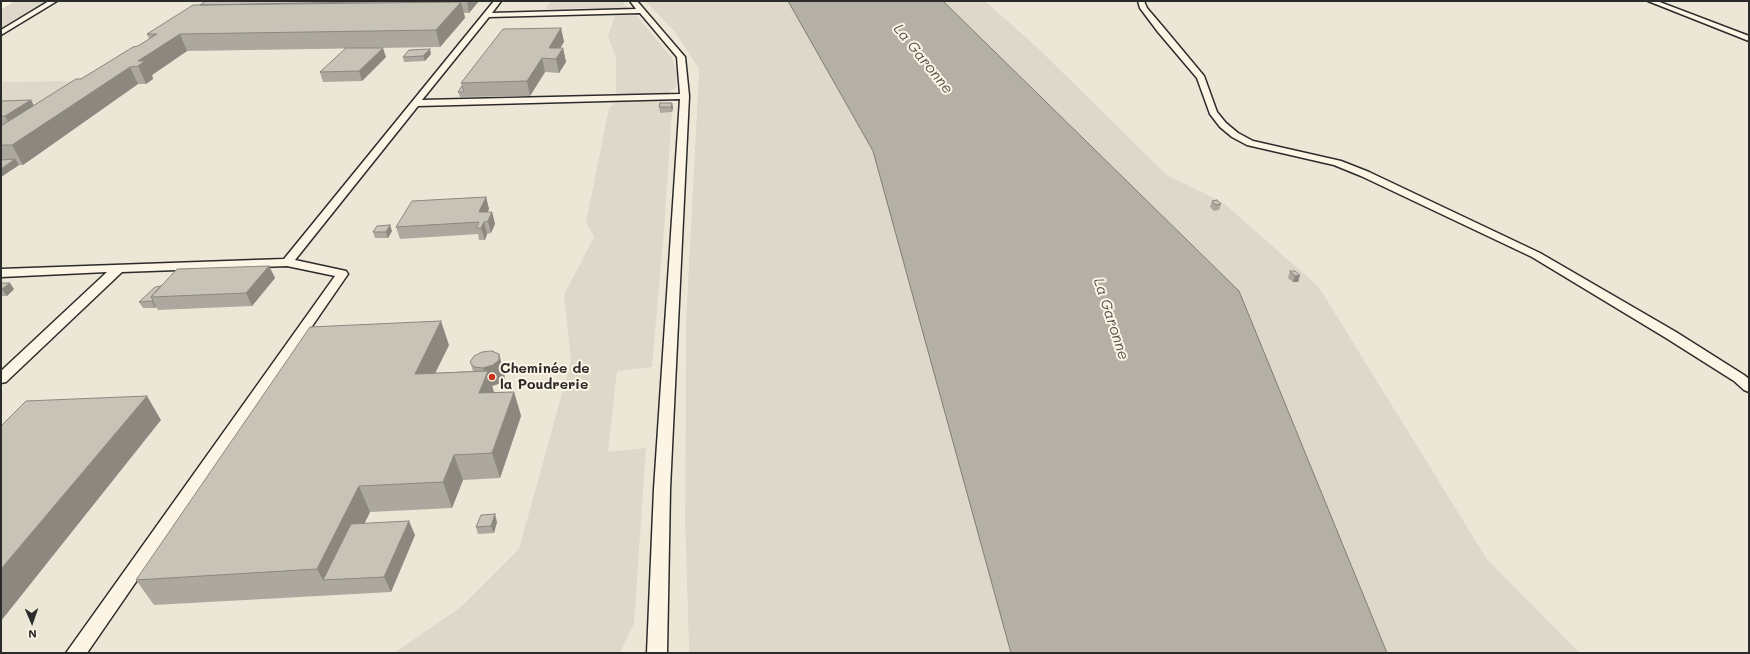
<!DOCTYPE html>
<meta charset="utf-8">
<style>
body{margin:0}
#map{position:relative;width:1750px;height:654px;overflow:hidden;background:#fcf5e5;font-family:Mali,sans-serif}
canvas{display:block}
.frame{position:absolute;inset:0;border:2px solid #2b2b2b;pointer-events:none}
.north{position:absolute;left:12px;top:602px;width:40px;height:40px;-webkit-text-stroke:3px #fcf5e5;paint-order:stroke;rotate:178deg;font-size:11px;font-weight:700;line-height:16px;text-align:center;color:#2b2b2b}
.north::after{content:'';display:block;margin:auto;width:14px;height:18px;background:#2b2b2b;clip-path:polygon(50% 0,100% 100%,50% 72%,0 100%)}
</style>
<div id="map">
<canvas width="1750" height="654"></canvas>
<div class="frame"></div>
<div class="north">N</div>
</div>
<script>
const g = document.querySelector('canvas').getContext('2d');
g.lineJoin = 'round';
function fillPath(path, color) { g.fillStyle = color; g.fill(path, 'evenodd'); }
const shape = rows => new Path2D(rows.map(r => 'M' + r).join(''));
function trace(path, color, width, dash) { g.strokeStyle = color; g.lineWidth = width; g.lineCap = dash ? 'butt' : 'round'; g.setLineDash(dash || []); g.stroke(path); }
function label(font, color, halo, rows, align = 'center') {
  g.font = font + ' Mali,sans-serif'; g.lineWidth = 4; g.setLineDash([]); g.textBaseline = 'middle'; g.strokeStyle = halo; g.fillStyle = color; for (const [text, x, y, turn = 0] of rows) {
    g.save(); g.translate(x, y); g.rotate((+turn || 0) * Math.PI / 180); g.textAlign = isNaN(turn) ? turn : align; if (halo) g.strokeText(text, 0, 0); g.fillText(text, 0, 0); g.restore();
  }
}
const built = shape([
 [46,1,645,1,675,32,699,69,686,319,685,522,689,653,1,653,1,28],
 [985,1,1749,1,1749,653,1580,653,1487,559,1319,287,1224,203,1167,175,1036,46]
]);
const green = shape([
 [15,1,46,1,1,28,1,9],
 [551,1,622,1,628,8,622,10,611,11,603,8,545,9],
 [645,1,788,1,873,151,1011,653,689,653,685,522,686,319,699,69,675,32],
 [943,1,985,1,1036,46,1167,175,1224,203,1319,287,1487,559,1580,653,1387,653,1239,291],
 [623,14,637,16,672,58,677,74,676,87,667,93,656,96,616,96,616,57,608,37,615,16],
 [84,81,51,103,1,104,1,82],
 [661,101,672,102,673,108,661,109,661,113,672,112,664,229,652,367,617,371,608,452,646,448,634,623,620,653,394,653,461,607,519,549,571,361,564,295,594,237,586,222,609,108,616,102]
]);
const water = shape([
 [788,1,943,1,1239,291,1387,653,1011,653,873,151,788,1]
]);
const lane = shape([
 [49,1,57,1,1,35,1,30,49,1],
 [494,1,501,1,492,13,636,9,630,1,637,1,685,57,689,96,670,489,667,653,647,653,654,489,680,99,418,106,295,260,346,271,348,274,87,653,66,653,335,276,287,266,122,272,6,382,1,383,1,371,107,272,1,277,1,269,284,259,494,1],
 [640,13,677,57,680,94,422,100,489,17,640,13],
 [1138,1,1144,1,1147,8,1164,28,1204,76,1217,112,1226,123,1238,133,1253,141,1341,161,1369,172,1540,253,1676,332,1744,375,1749,379,1749,392,1744,390,1734,381,1666,338,1532,257,1361,176,1334,165,1247,145,1232,137,1220,127,1210,114,1197,78,1158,32,1140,8,1138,1],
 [1648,1,1657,1,1749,36,1749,41,1648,1]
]);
const wall = shape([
 [206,1,479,1,469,13,464,13,465,18,440,47,187,51,152,75,153,79,146,84,138,84,23,165,19,165,1,177,1,101,34,105,138,46,149,39,147,34,200,5],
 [561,28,564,42,560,48,563,48,566,62,559,73,545,72,530,96,460,97,458,92,462,86,461,83],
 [431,54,425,61,404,62,403,57],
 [386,57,362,81,323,82,320,72],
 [672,103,673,108,672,112,660,113,659,107],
 [486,197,489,209,487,212,492,212,495,224,491,233,487,234,485,240,479,240,478,234,400,239,396,227],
 [1212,201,1221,204,1219,210,1214,211,1210,207],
 [392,231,388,238,375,238,373,232],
 [269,266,275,278,252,306,158,310,156,307,155,308,143,308,139,302,161,286],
 [1290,271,1300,275,1298,282,1293,282,1288,278],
 [1,283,14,289,7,296,1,296],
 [449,345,435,373,473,371,470,362,499,354,504,373,505,379,498,384,492,386,494,392,514,392,521,416,500,478,463,480,452,508,370,512,364,523,415,535,391,592,154,605,136,580],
 [497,522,494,533,478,534,476,527]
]);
const shadedWall = shape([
 [467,1,479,1,469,13],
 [461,2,465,18,440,47,436,30],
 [561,28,564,42,553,59,549,48],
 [180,34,187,51,152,75,153,79,146,84,138,66,138,61],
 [383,48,386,57,362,81,359,71],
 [563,48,566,62,559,73,556,59],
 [430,49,431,54,425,61,423,56],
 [542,58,545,72,530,96,527,81],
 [130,67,138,84,23,165,12,145],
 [31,100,37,111,11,127,5,116],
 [672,103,673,108,672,112,671,107],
 [15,159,19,165,1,177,1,169],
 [486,197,489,209,482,224,479,212],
 [492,212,495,224,491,233,488,221],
 [484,222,487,234,485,240,481,228],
 [390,225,392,231,388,238,386,232],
 [269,266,275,278,252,306,246,293],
 [1300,275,1298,282,1293,282,1295,276],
 [10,283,14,289,7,296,2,289],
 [153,300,156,307,155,308,152,301],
 [441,321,449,345,423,398,415,374],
 [499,354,504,373,505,379,498,384,492,386,495,395,479,393,485,377,483,368],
 [514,392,521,416,500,478,492,453],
 [147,396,161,420,1,621,1,569],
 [454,455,463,480,452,508,443,482],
 [359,486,370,512,338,579,323,580,317,569],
 [495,514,497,522,494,533,491,526],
 [409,521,415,535,391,592,384,577]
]);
const building = shape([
 [206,1,413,1,200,5,206,1],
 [461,2,436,30,180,34,138,61,145,61,138,66,130,67,12,145,1,145,1,126,76,79,81,79,133,47,138,46,157,34,147,34,193,5,461,2],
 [561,28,549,48,563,48,556,59,542,58,527,81,461,83,503,29,561,28],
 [346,48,383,48,359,71,320,72,346,48],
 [430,49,423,56,403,57,409,50,430,49],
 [462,86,464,92,458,92,462,86],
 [31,100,5,116,1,116,1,101,31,100],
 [660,103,672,103,671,107,659,107,660,103],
 [15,159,1,169,1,160,15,159],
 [486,197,479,212,492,212,488,221,484,222,481,228,476,228,479,222,396,227,412,201,486,197],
 [1217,200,1221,204,1216,205,1212,201,1217,200],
 [390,225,386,232,373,232,377,226,390,225],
 [269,266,246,293,151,297,177,269,269,266],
 [1290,271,1295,271,1300,275,1295,276,1290,271],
 [1,283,10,283,2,289,1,289,1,283],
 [161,286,151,297,153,300,152,301,139,302,155,287,161,286],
 [441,321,415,374,488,371,479,393,514,392,492,453,454,455,443,482,359,486,317,569,136,580,310,327,441,321],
 [492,351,499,354,499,360,493,365,483,368,474,367,470,362,474,356,482,352,492,351],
 [147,396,1,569,1,426,26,401,147,396],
 [495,514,491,526,476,527,481,515,495,514],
 [409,521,384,577,323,580,351,524,409,521]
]);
const markers = [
 [492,377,4,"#c8321e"]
];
const poiNames = [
 ["Cheminée de",500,369],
 ["la Poudrerie",500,385]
];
const waterNames = [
 ["La Garonne",923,59,51],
 ["La Garonne",1111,319,72]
];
fillPath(built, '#ece6d7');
fillPath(green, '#ded8ca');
fillPath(water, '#b4b0a5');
trace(water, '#7d7b74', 1);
trace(lane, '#2b2b2b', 3);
fillPath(lane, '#fcf5e5');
fillPath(wall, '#aca89d');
fillPath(shadedWall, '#8c8880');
fillPath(building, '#c8c3b7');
trace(building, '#8c8880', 1);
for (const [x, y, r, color] of markers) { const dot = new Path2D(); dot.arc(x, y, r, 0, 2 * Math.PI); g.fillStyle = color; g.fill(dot); trace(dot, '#fcf5e5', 1.5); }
label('bold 14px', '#2b2b2b', '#fcf5e5', poiNames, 'left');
label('italic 15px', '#545350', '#fcf5e5', waterNames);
</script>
